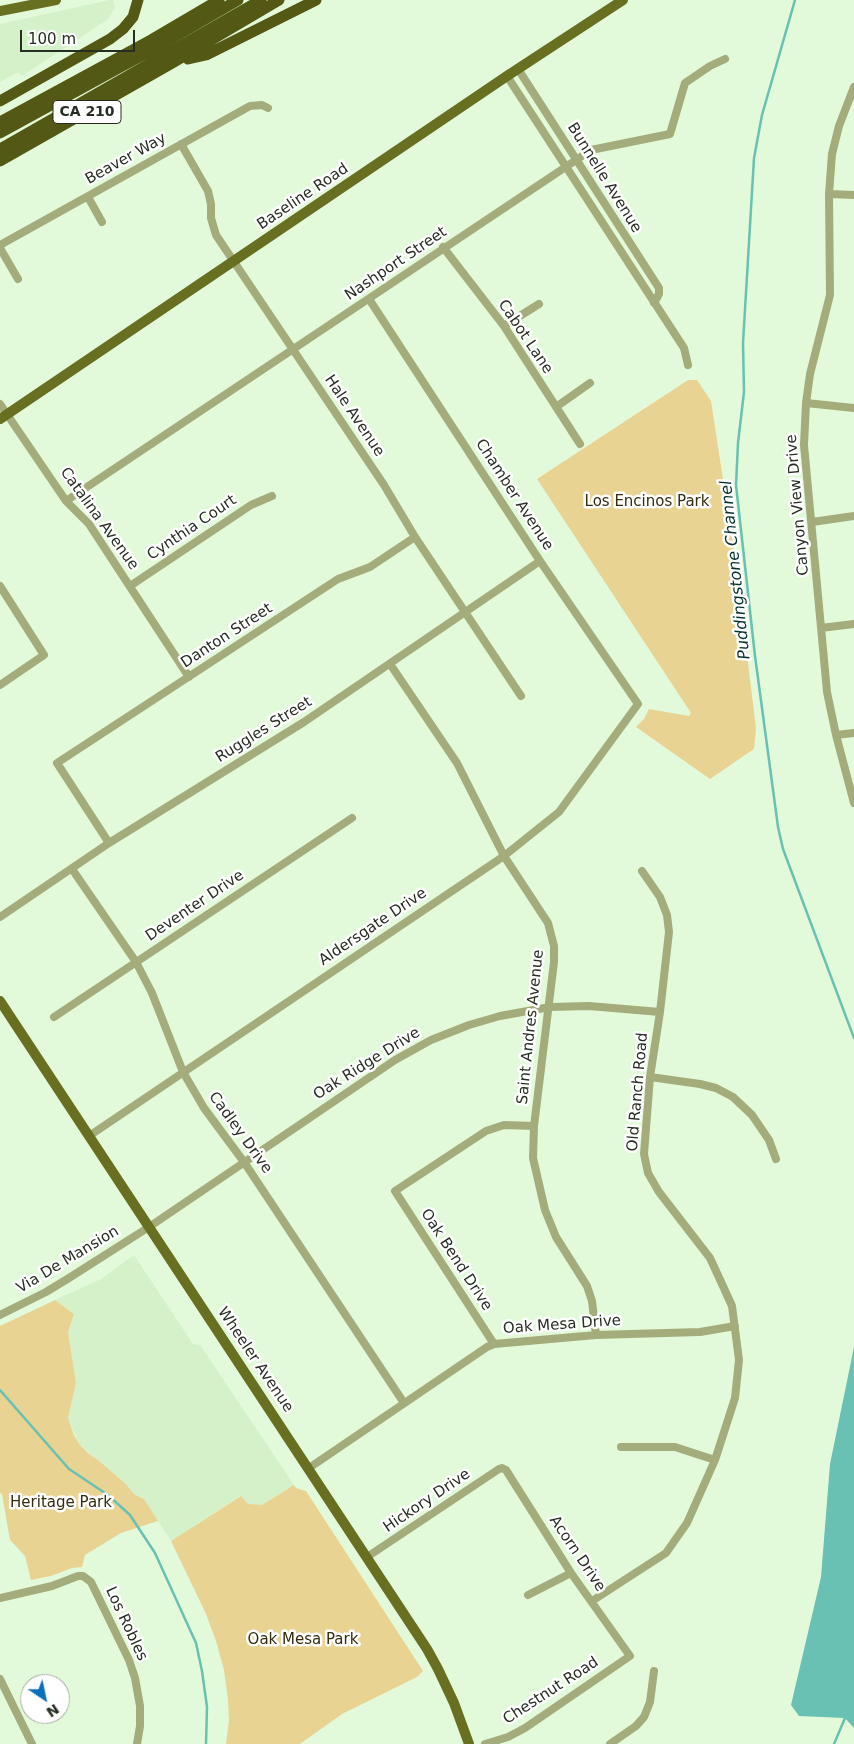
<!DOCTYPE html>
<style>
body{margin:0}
#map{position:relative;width:854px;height:1744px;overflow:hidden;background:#e3fada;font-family:"DejaVu Sans",sans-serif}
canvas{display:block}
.north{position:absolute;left:20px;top:1674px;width:50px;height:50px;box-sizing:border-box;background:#fff;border:1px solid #a8aba7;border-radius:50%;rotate:146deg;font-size:14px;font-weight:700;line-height:20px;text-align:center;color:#262e22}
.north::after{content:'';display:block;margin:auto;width:18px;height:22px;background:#0c6fbb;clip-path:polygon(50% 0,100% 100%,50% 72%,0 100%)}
.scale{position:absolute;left:20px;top:30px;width:115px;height:22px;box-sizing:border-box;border:2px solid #262e22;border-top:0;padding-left:6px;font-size:15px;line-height:18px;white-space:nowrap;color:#262e22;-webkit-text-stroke:4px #fff;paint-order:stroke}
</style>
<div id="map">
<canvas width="854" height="1744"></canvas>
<div class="north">N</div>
<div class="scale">100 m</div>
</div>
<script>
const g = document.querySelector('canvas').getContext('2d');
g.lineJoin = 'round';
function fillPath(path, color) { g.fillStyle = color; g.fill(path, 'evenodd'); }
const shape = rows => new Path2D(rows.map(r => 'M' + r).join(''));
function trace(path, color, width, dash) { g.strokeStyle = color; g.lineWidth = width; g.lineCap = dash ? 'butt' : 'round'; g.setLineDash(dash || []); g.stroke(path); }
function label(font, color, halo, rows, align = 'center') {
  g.font = font + ' "DejaVu Sans",sans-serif'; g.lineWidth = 5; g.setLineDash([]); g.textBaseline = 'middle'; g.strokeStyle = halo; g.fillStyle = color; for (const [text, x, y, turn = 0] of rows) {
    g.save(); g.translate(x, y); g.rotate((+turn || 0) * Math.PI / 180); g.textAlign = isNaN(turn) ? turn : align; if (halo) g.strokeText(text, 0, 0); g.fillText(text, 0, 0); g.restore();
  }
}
const built = shape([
 [109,0,113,0,115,8,107,20,22,76,18,72,0,82,0,24],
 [134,1255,193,1344,200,1345,294,1485,262,1505,255,1506,248,1504,240,1496,171,1541,144,1499,134,1494,126,1484,80,1445,68,1418,76,1383,68,1332,74,1314,55,1300,101,1279]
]);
const green = shape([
 [688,380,697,380,711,401,735,557,756,728,754,749,710,779,636,727,644,719,649,709,689,716,691,713,537,479],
 [55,1300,74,1314,68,1332,76,1383,68,1418,74,1435,80,1445,88,1453,98,1460,126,1484,134,1494,144,1499,158,1521,121,1533,85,1555,82,1567,72,1568,51,1576,31,1580,25,1556,10,1540,2,1494,0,1493,0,1326],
 [294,1485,296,1488,306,1491,423,1671,417,1677,342,1714,300,1744,226,1744,229,1720,228,1700,224,1670,216,1641,206,1614,171,1541,241,1496,248,1504,262,1505]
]);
const water = shape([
 [854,1347,854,1728,845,1718,799,1716,791,1705,821,1577,830,1464]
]);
const stream = shape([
 [795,0,762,115,754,158,743,343,744,392,738,443,736,485,755,656,778,827,783,849,854,1038],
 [0,1390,69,1469,108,1495,130,1515,155,1553,196,1643,202,1671,207,1707,206,1744],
 [834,1744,845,1718]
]);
const minor = shape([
 [518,69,659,288,659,294,654,303],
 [507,76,684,348,688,365],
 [854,87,839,126,832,154,829,194,830,295,810,374,806,403,804,445,827,692,836,735,854,803],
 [181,144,208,191,211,204,211,218,216,235,384,485,415,537,521,696],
 [829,194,854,195],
 [88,197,102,222],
 [0,245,250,106,262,105,268,108],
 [443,247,504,326,580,444],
 [0,248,18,279],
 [504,326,539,304],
 [806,403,854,408],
 [0,404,66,501,89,524,189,677],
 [556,407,590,383],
 [66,501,591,150,670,134,685,83,710,66,725,59],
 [812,522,854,516],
 [0,586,44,655,0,685],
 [130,586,251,505,272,496],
 [821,628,854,624],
 [390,664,457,763,504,856,548,923,554,946,554,962,534,1126,533,1158,545,1210,556,1237,587,1286,592,1301,596,1335],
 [836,735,854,733],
 [109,843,57,763,338,579,370,567,415,537],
 [72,869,136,962,152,993,183,1072,204,1108,244,1162,404,1403],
 [0,917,109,843,304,722,540,561],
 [54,1017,352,818],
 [650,1077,700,1084,716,1088,733,1097,752,1115,769,1140,776,1159],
 [89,1136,504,856,559,812,638,704,540,561,369,299],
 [0,1315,46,1292,69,1278,149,1227,395,1060,431,1040,469,1025,500,1016,550,1007,589,1006,660,1012],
 [494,1344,395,1191,486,1131,504,1125,534,1126],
 [621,1447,675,1447,715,1460],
 [309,1468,487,1347,494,1344,596,1335,700,1332,735,1326],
 [367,1557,499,1469,502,1468,506,1470,571,1573,630,1656,525,1728,508,1737,485,1744],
 [528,1595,571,1573],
 [0,1598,52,1586,78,1576,83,1576,91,1582,129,1660,135,1678,140,1706,140,1726,137,1744],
 [592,1601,666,1553,687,1523,715,1460,735,1398,739,1360,732,1306,722,1284,710,1258,659,1192,648,1173,644,1154,650,1077,660,1012,669,932,667,915,660,897,642,871],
 [0,1679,32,1744],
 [610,1744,636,1726,644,1717,650,1702,654,1671]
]);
const major = shape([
 [0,11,56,0],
 [0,419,507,76,623,0],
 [0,1001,427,1649,438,1669,454,1703,469,1744]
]);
const highway = shape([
 [188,59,206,55,316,0],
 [0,101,110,39,123,29,133,17,138,0],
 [0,122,151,40,219,0],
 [0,133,148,52,238,0],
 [0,149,261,0],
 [0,161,174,62,279,0]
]);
const shields = [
 [87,112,68]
];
const shieldNames = [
 ["CA 210",87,112]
];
const streetNames = [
 ["Beaver Way",126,159,-29],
 ["Bunnelle Avenue",604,178,58],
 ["Baseline Road",303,197,-34],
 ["Nashport Street",396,264,-34],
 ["Cabot Lane",525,337,56],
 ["Hale Avenue",354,416,56],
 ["Chamber Avenue",514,495,57],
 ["Canyon View Drive",798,505,-95],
 ["Catalina Avenue",99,519,54],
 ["Cynthia Court",192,528,-34],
 ["Danton Street",227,636,-33],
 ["Ruggles Street",264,730,-32],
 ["Deventer Drive",195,906,-34],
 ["Aldersgate Drive",373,927,-34],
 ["Saint Andres Avenue",531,1027,-84],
 ["Oak Ridge Drive",367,1064,-32],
 ["Old Ranch Road",638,1092,-85],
 ["Cadley Drive",240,1133,54],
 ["Via De Mansion",68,1260,-31],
 ["Oak Bend Drive",456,1260,57],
 ["Oak Mesa Drive",562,1325,-4],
 ["Wheeler Avenue",255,1360,56],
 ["Hickory Drive",427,1501,-34],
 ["Acorn Drive",577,1554,56],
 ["Los Robles",126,1624,65],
 ["Chestnut Road",551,1691,-33]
];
const parkNames = [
 ["Los Encinos Park",647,502],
 ["Heritage Park",61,1503],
 ["Oak Mesa Park",303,1640]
];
const waterNames = [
 ["Puddingstone Channel",736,570,-96]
];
fillPath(built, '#d5f1ca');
fillPath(green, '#e9d393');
fillPath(water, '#68c1b3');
trace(stream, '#68c1b3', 2.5);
trace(minor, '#a5ac7b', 8);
trace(major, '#686f20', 10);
trace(highway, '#535914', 11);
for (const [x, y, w] of shields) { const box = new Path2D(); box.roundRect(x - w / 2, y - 11.5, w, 23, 4); g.fillStyle = '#fff'; g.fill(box); trace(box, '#262e22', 1); }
label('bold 14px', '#262e22', null, shieldNames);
label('15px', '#262e22', '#fff', streetNames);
label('15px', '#352c0e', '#fff', parkNames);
label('italic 16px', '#05322c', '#fff', waterNames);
</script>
